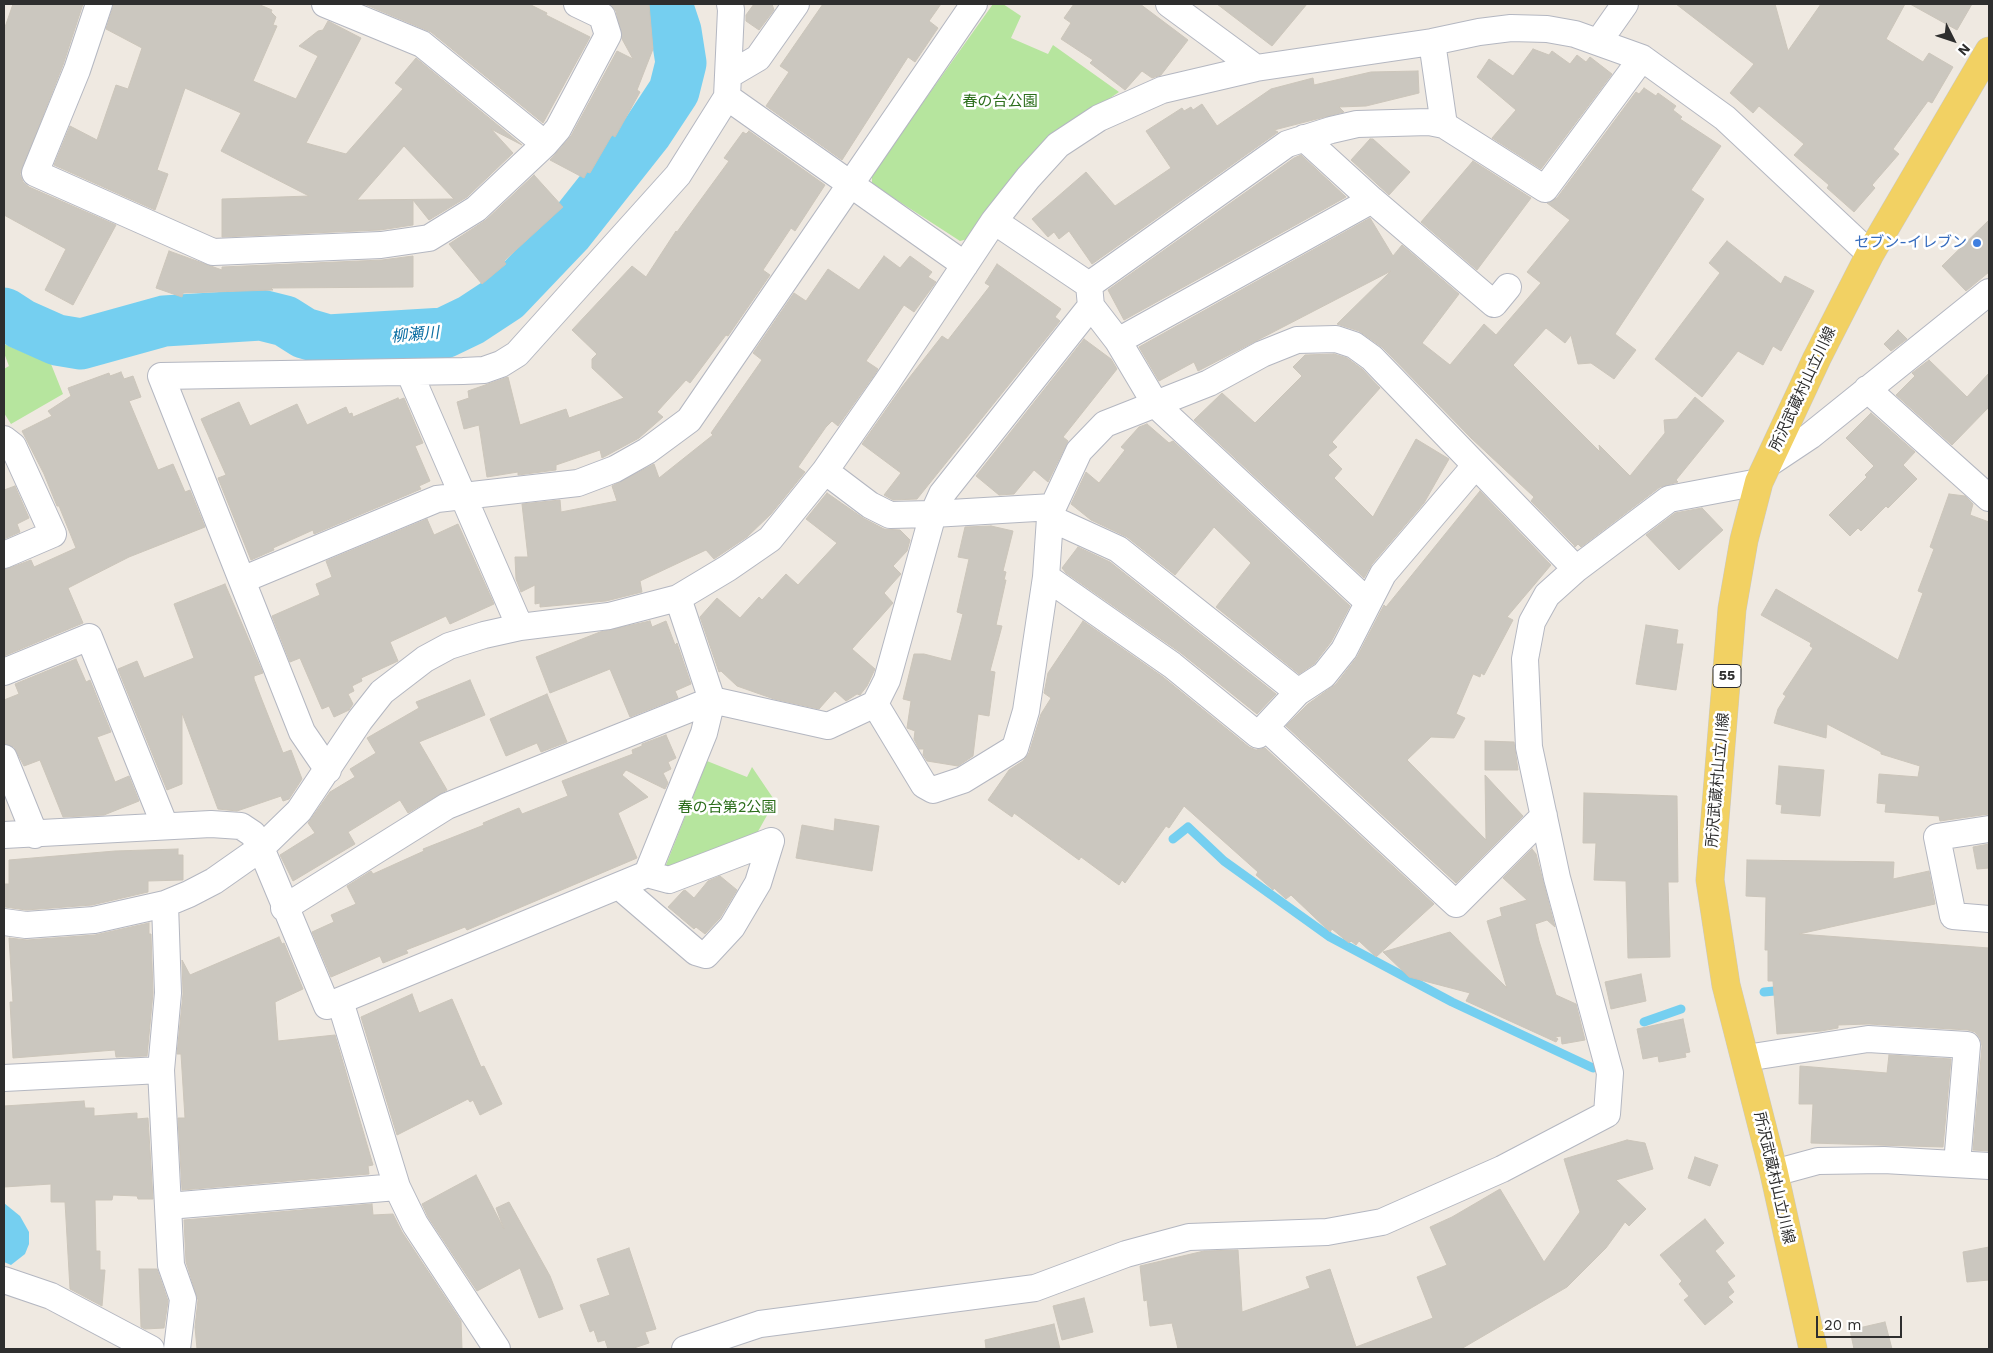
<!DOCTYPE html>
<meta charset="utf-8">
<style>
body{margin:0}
#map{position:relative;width:1993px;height:1353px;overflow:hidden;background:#efe9e1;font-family:"Work Sans",sans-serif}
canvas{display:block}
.frame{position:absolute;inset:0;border:5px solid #2e2e2e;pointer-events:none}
.north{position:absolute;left:1928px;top:15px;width:50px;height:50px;-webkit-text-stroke:4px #fff;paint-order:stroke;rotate:131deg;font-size:14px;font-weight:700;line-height:20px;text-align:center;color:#2e2e2e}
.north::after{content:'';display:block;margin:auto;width:18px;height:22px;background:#2e2e2e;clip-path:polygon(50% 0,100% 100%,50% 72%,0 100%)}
.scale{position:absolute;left:1816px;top:1316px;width:86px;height:22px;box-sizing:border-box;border:2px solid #2e2e2e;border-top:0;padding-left:6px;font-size:15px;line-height:18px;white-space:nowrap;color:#2e2e2e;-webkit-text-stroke:4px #fff;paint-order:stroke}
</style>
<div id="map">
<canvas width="1993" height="1353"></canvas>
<div class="frame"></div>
<div class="north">N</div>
<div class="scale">20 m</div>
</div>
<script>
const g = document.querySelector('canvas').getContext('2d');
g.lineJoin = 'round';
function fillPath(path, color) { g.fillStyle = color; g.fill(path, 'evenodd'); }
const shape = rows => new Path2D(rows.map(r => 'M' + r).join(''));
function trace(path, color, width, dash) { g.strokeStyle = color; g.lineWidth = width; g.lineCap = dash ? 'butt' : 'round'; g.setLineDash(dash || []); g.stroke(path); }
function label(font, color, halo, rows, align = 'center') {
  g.font = font + ' "Work Sans","Noto Sans JP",sans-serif'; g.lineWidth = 5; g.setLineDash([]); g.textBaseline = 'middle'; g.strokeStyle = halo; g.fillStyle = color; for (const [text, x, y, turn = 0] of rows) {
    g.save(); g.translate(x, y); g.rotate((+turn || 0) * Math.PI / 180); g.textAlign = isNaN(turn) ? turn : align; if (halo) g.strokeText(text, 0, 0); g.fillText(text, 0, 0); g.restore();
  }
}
const green = shape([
 [993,4,1003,4,1021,16,1011,38,1048,54,1053,45,1119,92,1091,111,968,239,960,241,872,184,872,174],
 [4,344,51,364,63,394,11,424,4,413,4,369,9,366,4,353],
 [707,761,747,777,752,767,775,801,756,835,664,870]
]);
const water = shape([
 [4,1203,20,1216,29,1232,29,1244,25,1254,11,1265,4,1262]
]);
const stream = shape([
 [1173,839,1188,827,1224,861,1330,937,1452,1002,1593,1068],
 [1764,992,1785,990],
 [1644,1022,1681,1009]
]);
const river = shape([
 [4,313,21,324,57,340,81,344,164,321,261,315,285,321,304,333,328,340,444,333,471,320,506,297,568,232,647,132,674,91,681,63,676,31,667,4]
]);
const building = shape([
 [13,4,83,4,63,65,20,174,23,182,29,187,116,225,73,305,45,290,66,249,4,215,4,30,13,4],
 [114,4,258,4,272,10,271,12,276,17,273,25,277,26,253,81,296,99,318,56,299,46,318,31,323,30,328,21,361,38,306,143,346,154,403,89,395,83,416,58,522,145,491,129,513,153,467,197,429,220,413,200,413,225,380,230,222,237,222,199,309,196,221,151,241,113,185,88,157,170,168,174,155,210,54,165,70,126,97,140,116,85,128,89,142,48,106,29,114,4],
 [404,146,454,199,357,200,404,146],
 [364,4,529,4,547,13,546,15,590,37,543,123,431,32,364,4],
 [610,4,649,4,653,49,637,90,640,92,629,112,615,137,612,135,590,173,587,172,584,178,550,160,571,136,617,51,633,59,622,39,616,11,610,4],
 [754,4,772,4,774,10,759,30,746,21,746,15,754,4],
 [823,4,941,4,929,21,938,28,915,62,908,57,842,160,766,106,789,72,780,66,823,4],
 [1074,4,1140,4,1188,40,1161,75,1152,78,1142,71,1125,90,1090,63,1093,60,1061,39,1071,23,1064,18,1074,4],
 [1217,4,1307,4,1272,46,1217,4],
 [1676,4,1775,4,1788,51,1821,4,1905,4,1886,39,1923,62,1929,53,1953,67,1932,103,1928,101,1893,149,1899,154,1872,185,1875,188,1854,212,1827,188,1829,185,1794,155,1804,144,1759,106,1753,113,1730,93,1754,64,1676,4],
 [1910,4,1972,4,1957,30,1910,4],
 [1533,49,1549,55,1552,51,1570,64,1577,55,1586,62,1590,57,1612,74,1541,169,1492,138,1516,110,1477,77,1489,59,1513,76,1533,49],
 [1418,71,1419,93,1366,106,1339,107,1344,112,1274,130,1278,132,1092,264,1069,231,1059,239,1054,232,1048,237,1032,219,1086,172,1115,206,1171,168,1146,131,1182,108,1184,111,1191,107,1193,110,1202,104,1217,126,1271,89,1313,78,1314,85,1371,72,1418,71],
 [1644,88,1656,96,1658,93,1676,106,1673,110,1682,117,1680,119,1721,146,1691,190,1704,199,1615,334,1636,350,1614,379,1591,363,1578,364,1571,335,1565,343,1546,328,1513,365,1600,452,1599,445,1630,476,1665,433,1664,420,1677,419,1695,397,1724,421,1676,480,1678,482,1660,487,1581,547,1578,544,1575,547,1574,545,1531,501,1534,497,1471,438,1383,348,1359,331,1337,324,1391,271,1198,371,1194,362,1159,381,1139,347,1370,218,1393,256,1402,245,1459,294,1422,343,1450,365,1484,324,1496,335,1541,283,1527,272,1570,220,1547,203,1557,198,1636,92,1639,94,1644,88],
 [749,131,825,185,795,231,791,228,763,270,770,275,728,336,726,335,690,383,686,380,657,412,663,417,639,438,602,458,600,450,556,465,556,470,518,475,518,472,487,477,479,425,464,429,457,402,469,398,468,391,508,377,520,425,566,409,569,418,624,398,592,368,592,359,597,354,572,330,632,266,646,277,676,231,677,232,729,161,724,158,743,132,746,134,749,131],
 [1370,139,1373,139,1410,172,1389,195,1351,160,1370,139],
 [1301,155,1346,197,1124,320,1108,290,1294,158,1301,155],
 [1473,161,1531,198,1477,270,1421,222,1473,161],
 [534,175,563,207,504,261,506,264,482,284,449,244,486,220,534,175],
 [1989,220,1989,272,1966,291,1942,266,1989,220],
 [1727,241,1781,284,1785,276,1814,291,1781,351,1773,346,1763,365,1738,351,1702,397,1655,359,1720,273,1709,263,1727,241],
 [169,251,222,270,222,267,382,260,413,256,413,287,271,288,273,290,183,293,182,297,156,288,169,251],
 [884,256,900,268,910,256,932,272,928,277,936,282,914,312,904,305,866,361,878,369,875,374,838,426,832,421,826,427,798,467,805,472,771,514,747,537,714,559,706,550,640,581,642,592,606,601,540,607,540,603,535,604,535,585,521,592,516,579,515,557,528,557,522,504,560,500,561,512,617,501,612,486,654,464,659,478,713,435,711,433,762,360,753,353,794,293,806,301,828,269,859,290,884,256],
 [997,264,1061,309,1055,317,1060,321,917,499,893,500,884,495,901,473,862,444,902,387,942,336,948,340,990,286,985,283,997,264],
 [1898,330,1907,339,1891,351,1884,344,1898,330],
 [1084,339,1111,359,1117,369,1063,437,1068,441,1048,482,1034,470,1014,494,999,495,976,476,1084,339],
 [1334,354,1347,358,1362,369,1380,388,1332,442,1337,447,1328,455,1342,469,1334,478,1373,517,1416,439,1449,459,1424,503,1372,564,1364,578,1194,420,1222,393,1255,423,1302,376,1293,367,1305,355,1334,354],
 [1929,360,1967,397,1989,373,1989,407,1952,445,1896,395,1915,376,1912,373,1929,360],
 [121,372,124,379,133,376,141,397,129,401,158,470,173,464,185,492,190,490,205,527,129,557,68,588,83,623,4,656,4,570,31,560,34,567,76,548,59,506,57,506,44,474,22,431,52,416,48,411,71,396,68,388,109,373,110,376,121,372],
 [398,398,399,400,404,398,423,443,415,446,430,481,419,486,421,489,314,534,313,530,273,548,274,550,251,560,218,478,226,475,201,419,239,402,250,426,297,404,307,425,346,407,349,414,352,413,353,417,398,398],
 [1871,413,1915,452,1903,465,1917,479,1888,508,1886,506,1861,531,1858,528,1850,536,1829,515,1867,477,1865,475,1874,466,1846,438,1871,413],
 [1147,424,1169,443,1173,441,1350,606,1331,642,1314,664,1299,674,1216,607,1251,563,1214,527,1175,575,1127,537,1091,520,1071,504,1086,472,1099,483,1125,450,1121,447,1139,427,1147,424],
 [15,486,29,518,17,524,20,532,4,539,4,490,15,486],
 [1480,491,1551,565,1507,617,1513,620,1484,675,1481,673,1480,677,1473,674,1456,714,1465,718,1454,738,1431,737,1407,760,1486,840,1485,775,1523,816,1456,883,1286,726,1308,704,1336,684,1357,657,1384,605,1386,607,1480,491],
 [827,493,863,518,884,529,900,530,910,540,907,551,893,566,901,574,884,593,893,603,852,649,875,669,867,686,860,695,857,694,846,701,835,691,819,709,774,699,737,686,721,671,719,672,700,617,717,598,740,618,759,597,762,600,786,574,798,585,837,543,806,519,827,493],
 [1949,494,1965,496,1973,504,1970,515,1989,522,1989,814,1940,821,1939,816,1885,812,1886,804,1877,803,1879,774,1918,777,1920,766,1881,754,1881,752,1827,724,1826,738,1774,723,1778,709,1786,696,1783,694,1813,648,1810,646,1811,643,1761,615,1776,589,1898,660,1923,593,1918,591,1934,549,1930,547,1949,494],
 [1702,508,1723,530,1679,570,1646,535,1675,513,1702,508],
 [427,519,434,535,458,524,494,604,450,624,446,616,390,642,398,661,361,678,362,681,352,686,354,691,348,694,353,704,349,710,334,717,329,706,322,709,300,658,290,662,272,616,320,595,316,584,332,577,326,561,427,519],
 [991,526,1013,531,1003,571,1006,572,1004,580,1006,580,996,625,1002,626,990,671,995,672,989,716,978,714,973,756,958,766,927,761,923,755,924,749,919,749,914,739,915,731,907,728,911,701,903,699,914,654,924,654,951,661,963,614,957,612,969,559,958,557,965,527,991,526],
 [1078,547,1110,562,1276,694,1257,714,1181,653,1066,573,1062,568,1078,547],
 [225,584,263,673,254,676,254,679,262,700,283,753,291,750,302,779,289,799,283,801,281,796,237,811,218,809,182,713,182,784,167,790,118,669,137,661,144,678,194,658,174,604,225,584],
 [650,621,652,627,666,621,675,645,677,643,691,684,675,691,678,698,630,717,610,669,550,693,536,657,600,632,650,621],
 [1083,621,1163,677,1249,747,1256,750,1265,748,1434,904,1376,957,1359,941,1356,945,1351,941,1349,943,1332,929,1330,932,1291,895,1286,899,1274,888,1273,890,1256,875,1258,872,1184,806,1169,828,1166,826,1125,883,1122,880,1119,885,1081,857,1079,860,1014,813,1012,817,988,800,1009,770,1023,761,1029,753,1041,714,1051,698,1044,693,1048,673,1083,621],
 [1646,625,1678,630,1676,644,1683,644,1676,690,1636,684,1646,625],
 [76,659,86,682,90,680,111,732,97,737,115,782,129,776,139,801,104,815,63,817,40,760,24,766,14,747,4,743,4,700,19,694,15,684,76,659],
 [470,680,485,715,419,742,447,790,408,813,400,800,348,832,355,844,293,881,280,855,315,833,308,823,330,792,355,777,350,769,376,753,367,738,419,708,416,702,470,680],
 [547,694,567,742,541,752,537,743,506,756,490,719,547,694],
 [666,735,676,758,668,762,671,769,663,773,668,783,665,789,626,770,622,775,648,797,618,813,637,858,467,930,465,927,406,950,408,953,383,963,380,956,331,977,312,932,334,922,331,915,356,904,347,886,371,871,373,874,424,851,423,849,484,825,483,823,519,808,522,814,568,796,562,781,633,754,632,750,642,746,642,744,666,735],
 [1485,741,1514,742,1518,770,1485,770,1485,741],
 [1779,766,1824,770,1820,816,1781,813,1782,805,1776,804,1779,766],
 [1584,793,1677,796,1678,882,1668,882,1670,957,1628,958,1626,881,1594,880,1596,843,1583,843,1584,793],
 [835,819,879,826,872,871,796,858,802,825,834,831,835,819],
 [1989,844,1989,868,1977,869,1973,847,1989,844],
 [178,849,178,855,183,855,183,880,148,881,148,892,92,905,26,910,5,907,4,884,9,884,9,860,115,851,178,849],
 [1532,849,1536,854,1555,927,1547,920,1535,924,1539,941,1556,995,1576,1004,1585,1040,1562,1044,1561,1036,1555,1037,1558,1039,1556,1042,1466,1001,1470,993,1409,977,1383,952,1450,932,1507,988,1487,921,1502,916,1500,908,1527,900,1503,878,1532,849],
 [1747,860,1894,862,1893,879,1929,871,1935,904,1799,934,1989,948,1989,1151,1973,1150,1982,1046,1980,1038,1975,1032,1968,1030,1869,1024,1838,1025,1838,1028,1821,1031,1777,1034,1773,981,1768,981,1768,950,1765,950,1766,897,1746,896,1747,860],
 [720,876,737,890,720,918,705,934,696,927,694,929,668,907,683,891,685,890,694,898,708,881,720,876],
 [149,923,149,934,151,934,153,993,147,1056,116,1057,115,1050,13,1058,10,1002,13,1002,9,938,27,940,95,935,149,923],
 [279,937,282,944,284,943,303,989,275,1002,278,1041,335,1035,373,1165,368,1166,369,1174,182,1190,178,1118,185,1118,181,1054,177,1054,183,994,182,960,190,975,279,937],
 [1641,974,1646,1001,1611,1009,1605,982,1641,974],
 [412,994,419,1013,452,999,481,1067,484,1066,502,1104,480,1115,473,1100,470,1102,468,1099,397,1135,361,1017,412,994],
 [1683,1019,1690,1052,1685,1053,1686,1057,1659,1062,1658,1056,1643,1059,1637,1029,1683,1019],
 [1889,1055,1951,1059,1943,1147,1811,1143,1813,1104,1799,1104,1800,1066,1887,1073,1889,1055],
 [84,1101,85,1108,94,1108,94,1116,137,1113,137,1119,148,1118,153,1199,138,1199,137,1196,113,1195,112,1200,95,1200,96,1251,100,1251,100,1270,105,1270,102,1306,70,1289,65,1202,51,1202,51,1184,4,1187,4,1106,84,1101],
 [1627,1140,1645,1143,1653,1169,1616,1180,1646,1209,1629,1226,1625,1222,1606,1248,1567,1287,1461,1349,1178,1349,1172,1323,1150,1326,1147,1300,1144,1301,1140,1266,1204,1251,1238,1250,1242,1312,1310,1288,1306,1277,1330,1269,1356,1347,1433,1318,1417,1277,1447,1265,1430,1227,1452,1217,1500,1189,1544,1262,1580,1212,1564,1159,1627,1140],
 [1695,1157,1718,1165,1710,1186,1688,1178,1695,1157],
 [476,1175,504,1229,496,1208,509,1202,550,1276,563,1309,539,1318,520,1268,477,1291,428,1217,422,1204,476,1175],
 [372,1204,373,1215,393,1214,402,1232,461,1321,462,1349,197,1349,195,1327,198,1300,186,1262,184,1220,372,1204],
 [1705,1219,1724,1243,1715,1251,1735,1276,1727,1282,1734,1292,1728,1297,1733,1302,1705,1325,1684,1300,1689,1296,1679,1284,1682,1281,1660,1255,1705,1219],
 [1989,1247,1989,1280,1967,1282,1963,1252,1989,1247],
 [629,1248,656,1329,645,1332,649,1343,631,1349,608,1349,605,1340,598,1342,594,1330,590,1332,580,1305,610,1295,597,1259,629,1248],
 [139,1269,157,1269,168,1301,164,1328,145,1329,141,1327,139,1269],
 [1084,1298,1093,1332,1062,1340,1053,1306,1084,1298],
 [1885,1322,1892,1349,1854,1349,1850,1330,1885,1322],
 [1054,1324,1060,1349,986,1349,985,1340,1054,1324]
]);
const minor = shape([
 [99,4,77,70,35,173,213,252,381,245,429,238,476,209,545,144,558,129,608,35,602,16,577,4],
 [325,4,422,44,545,144],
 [1169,4,1256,68],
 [1599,41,1625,4],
 [1432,42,1444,125],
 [729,75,758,58,796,4],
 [727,97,965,265],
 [1304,138,1372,200,1494,304,1508,287],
 [994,221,1089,285,1091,306,1118,341,1156,405,1368,602],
 [1089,285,1287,144,1331,130,1357,124,1429,122,1444,125,1545,189,1642,58],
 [1118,341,1372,200],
 [410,374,520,627],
 [1867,389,1989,498],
 [4,439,13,446,53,534,4,555],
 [1768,464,1810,436,1989,292],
 [825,471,870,505,890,515,933,514,887,680,875,704],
 [1053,507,933,514,942,494,1091,306],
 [1050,518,1118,549,1298,692],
 [1046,577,1172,665,1258,735,1298,692,1324,675,1344,650,1383,574,1475,466],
 [242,580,437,499,578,483,615,469,647,451,689,420,974,4],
 [4,672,89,637,165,826],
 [1266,728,1456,904,1544,816],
 [4,758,35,835],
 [328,770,302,732,161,376,463,371,484,370,501,364,517,354,678,175,727,97,731,10,730,4],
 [1989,829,1937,837,1953,916,1989,919],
 [4,835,211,824,241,826,253,834,261,848,327,1006,647,874,704,733,712,700,678,598],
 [647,874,669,880,771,841],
 [619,886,696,952,706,955,732,927,758,883,771,841],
 [165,904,168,993,161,1070,171,1265,183,1299,177,1349],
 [284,908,447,806,712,700,828,726,875,704,924,785,933,790,963,780,1015,748,1026,711,1046,577,1050,518,1053,507,1079,451,1105,424,1209,383,1262,354,1297,340,1336,339,1354,345,1372,358,1576,569],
 [4,922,26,925,94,920,165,904,189,894,214,881,261,848,299,811,360,720,382,692,425,659,449,646,484,635,520,627,609,616,678,598,728,568,770,539,825,471,887,382,994,221,1028,178,1058,145,1099,118,1162,90,1256,68,1432,42,1479,32,1511,28,1547,29,1575,34,1642,58,1725,118,1870,254],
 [340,1001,397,1187,415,1224,497,1349],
 [1746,1058,1868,1039,1967,1045,1957,1164],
 [4,1078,161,1070],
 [1774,1173,1818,1161,1884,1160,1989,1166],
 [168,1206,397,1187],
 [4,1280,51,1296,151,1349],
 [685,1349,760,1324,1035,1288,1126,1254,1189,1237,1327,1232,1382,1222,1502,1169,1607,1114,1610,1073,1557,878,1529,747,1525,659,1532,622,1547,595,1576,569,1669,499,1759,482]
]);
const primary = shape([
 [1813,1349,1774,1173,1726,985,1710,880,1732,609,1744,540,1759,482,1817,358,1870,254,1989,51]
]);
const markers = [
 [1977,243,5,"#3f7fe0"]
];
const shields = [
 [1727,676,28]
];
const shieldNames = [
 ["55",1727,676]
];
const parkNames = [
 ["春の台公園",1000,102],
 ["春の台第2公園",727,808]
];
const shopNames = [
 ["セブン-イレブン",1967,243]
];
const streetNames = [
 ["所沢武蔵村山立川線",1803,389,-65],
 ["所沢武蔵村山立川線",1718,780,-85],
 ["所沢武蔵村山立川線",1774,1178,77]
];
const waterNames = [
 ["柳瀬川",415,335,-5]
];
fillPath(green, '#b6e59e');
fillPath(water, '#75cff0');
trace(stream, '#75cff0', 9);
trace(river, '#75cff0', 51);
fillPath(building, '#cbc7bf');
trace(building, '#cbc5ba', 1);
trace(minor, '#b4b7c1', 28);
trace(primary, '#c9c9c9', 29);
trace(minor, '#fff', 26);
trace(primary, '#f2d163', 28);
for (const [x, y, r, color] of markers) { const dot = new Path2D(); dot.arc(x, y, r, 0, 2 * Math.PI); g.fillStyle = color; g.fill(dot); trace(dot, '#fff', 2); }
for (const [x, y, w] of shields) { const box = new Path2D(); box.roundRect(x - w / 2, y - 11.5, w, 23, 4); g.fillStyle = '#fff'; g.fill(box); trace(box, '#2e2e2e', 1); }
label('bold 14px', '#2e2e2e', null, shieldNames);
label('15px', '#2c6e1b', '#fff', parkNames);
label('15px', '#366cbe', '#fff', shopNames, 'right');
label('15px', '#2e2e2e', '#fff', streetNames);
label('italic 16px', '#0d6fa3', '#fff', waterNames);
</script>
